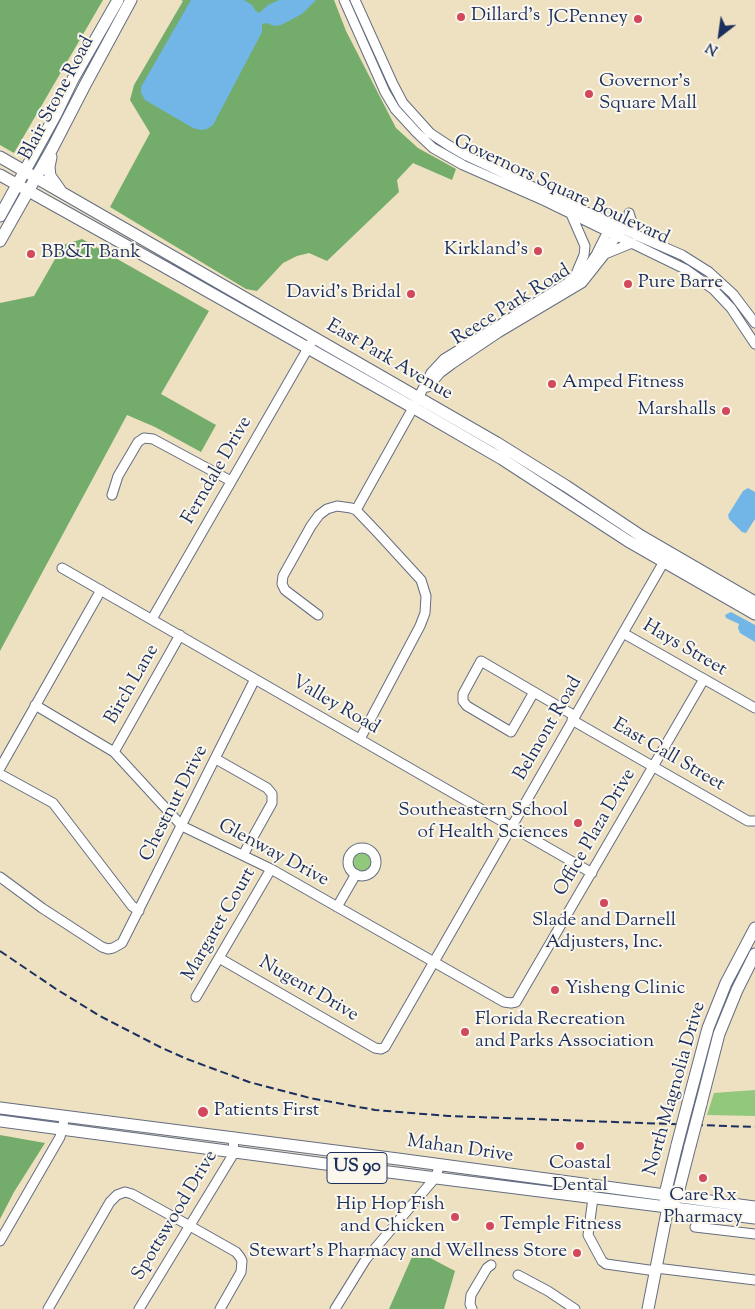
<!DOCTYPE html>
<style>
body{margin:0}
#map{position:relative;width:755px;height:1309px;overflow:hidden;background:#ede1c1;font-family:"Sorts Mill Goudy",serif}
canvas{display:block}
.north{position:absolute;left:695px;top:10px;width:50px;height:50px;-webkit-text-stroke:4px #fbf7ec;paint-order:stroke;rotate:210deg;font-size:14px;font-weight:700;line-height:20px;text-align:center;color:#1b2f5e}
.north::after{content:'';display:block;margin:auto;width:18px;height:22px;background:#1b2f5e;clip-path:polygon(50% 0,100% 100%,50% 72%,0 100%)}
</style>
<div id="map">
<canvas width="755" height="1309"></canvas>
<div class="north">N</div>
</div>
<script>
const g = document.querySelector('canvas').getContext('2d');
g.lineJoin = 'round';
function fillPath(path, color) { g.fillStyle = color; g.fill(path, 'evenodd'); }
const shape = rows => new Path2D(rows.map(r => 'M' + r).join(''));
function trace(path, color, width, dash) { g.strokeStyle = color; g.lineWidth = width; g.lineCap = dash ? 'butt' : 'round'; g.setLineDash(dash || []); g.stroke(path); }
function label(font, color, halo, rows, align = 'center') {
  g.font = font + ' "Sorts Mill Goudy",serif'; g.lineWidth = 4; g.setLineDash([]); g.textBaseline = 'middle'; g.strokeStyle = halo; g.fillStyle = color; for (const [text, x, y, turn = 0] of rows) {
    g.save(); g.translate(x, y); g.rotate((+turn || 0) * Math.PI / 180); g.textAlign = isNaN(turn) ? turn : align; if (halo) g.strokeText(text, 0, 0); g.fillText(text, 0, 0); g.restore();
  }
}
const green = shape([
 '352 863a11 11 0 1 1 22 0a11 11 0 1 1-22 0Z',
 [755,1090,755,1116,707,1115,714,1093]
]);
const forest = shape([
 [0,0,103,0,14,153,0,145],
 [181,0,334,0,346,31,396,128,418,148,456,169,452,180,413,163,397,180,399,192,327,261,309,253,297,256,283,263,257,291,246,289,110,207,150,133,130,100,134,85,183,1],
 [82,239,209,311,161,394,216,425,201,452,155,427,127,415,0,651,0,303,34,296,63,245],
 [0,1135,45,1143,14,1192,0,1219],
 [415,1250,455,1271,444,1309,389,1309]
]);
const water = shape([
 [191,0,244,0,252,5,255,10,259,13,268,5,279,0,316,0,302,14,281,25,274,26,267,23,262,24,262,32,213,125,207,129,201,130,193,128,145,100,141,93,141,87],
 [748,488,755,492,755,519,746,533,742,532,729,519,728,515,743,491],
 [731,612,755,625,755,642,740,633,738,628,739,624,726,618,725,615]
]);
const minor = shape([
 [344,0,385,92,395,109,417,133,433,148,463,165,545,201,685,269,713,289,731,308,755,344],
 [355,0,393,84,403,103,430,133,448,145,467,156,636,235,682,255,709,272,733,294,755,323],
 [629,213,636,235],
 [571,214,585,246,584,255,576,274],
 [605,254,632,243],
 [428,387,440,373,452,364,498,333,582,283,605,254,619,232],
 [112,495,118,476,138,442,144,438,153,439,231,481],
 [356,510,413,408,431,373,444,359,566,284,587,268,596,255,610,227],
 [62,568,592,873],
 [318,615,285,590,282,584,283,576,311,526,319,515,327,509,337,506,351,508,356,510,377,532,421,580,426,596,425,613,420,626,360,739],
 [152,619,311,343],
 [623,633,755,708],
 [534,692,511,732,467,706,463,701,463,694,481,661,493,668,575,716],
 [35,705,114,752,182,826,271,869,504,1002,511,1003,516,1002,704,679],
 [572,720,748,821,755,821],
 [114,752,180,635],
 [216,759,267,788,272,794,272,803,243,855],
 [0,768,101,590],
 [0,774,53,803,132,906,139,911],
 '348 862a14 14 0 1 1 28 0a14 14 0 1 1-28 0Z',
 [0,877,42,908,102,947,108,949,113,948,122,943,255,679],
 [337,907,356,874],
 [219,958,375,1048,381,1049,385,1047,666,558],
 [196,997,271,869],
 [593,1198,588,1235,602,1261,606,1264,656,1271],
 [695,1227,755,1234],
 [0,1241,60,1137,65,1116],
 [656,1268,755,1280],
 [518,1275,548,1291,575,1309],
 [48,1309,110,1202,117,1195,125,1192,132,1194,190,1226,236,1252,240,1257,242,1261,241,1272,220,1309],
 [139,1309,234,1153,233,1137],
 [335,1309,366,1259,435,1178,440,1165],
 [472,1309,470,1304,471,1295,487,1268,491,1265]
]);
const major = shape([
 [0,157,497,443,566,486,641,536,755,602],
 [51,157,49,167,50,176,60,190],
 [0,175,163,266,421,412,502,459,628,541,755,614],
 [0,216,56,114,73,79,118,0],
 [0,241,53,147,85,85,131,0],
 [688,1103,708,1028,726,983,755,928],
 [701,1104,719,1034,737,990,755,954],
 [0,1108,398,1159,755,1207],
 [0,1121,333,1165,755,1218],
 [673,1202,677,1197,690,1146],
 [648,1309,668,1207,665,1198,666,1190,677,1145]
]);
const rail = shape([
 [0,951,56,989,100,1016,162,1048,187,1059,249,1082,310,1098,375,1110,448,1116,755,1127]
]);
const majorBridge = shape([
 [677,1145,688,1103],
 [690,1146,701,1104]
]);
const markers = [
 [461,17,5,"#d1495b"],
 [638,19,5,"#d1495b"],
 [589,94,5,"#d1495b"],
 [538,251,5,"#d1495b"],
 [31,254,5,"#d1495b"],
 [628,284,5,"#d1495b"],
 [411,294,5,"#d1495b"],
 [552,384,5,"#d1495b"],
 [726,411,5,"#d1495b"],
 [578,823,5,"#d1495b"],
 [604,903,5,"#d1495b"],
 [555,990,5,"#d1495b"],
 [465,1032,5,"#d1495b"],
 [203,1112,6,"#d1495b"],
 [580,1146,5,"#d1495b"],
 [703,1178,5,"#d1495b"],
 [455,1217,5,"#d1495b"],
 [490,1226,5,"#d1495b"],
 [577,1253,5,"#d1495b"]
];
const shields = [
 [357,1168,60]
];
const shieldNames = [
 ["US 90",357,1168]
];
const poiNames = [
 ["Dillard's",471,17],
 ["JCPenney",628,19,"right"],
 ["Governor's",599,83],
 ["Square Mall",599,105],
 ["Kirkland's",528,251,"right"],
 ["BB&T Bank",41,254],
 ["Pure Barre",638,284],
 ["David's Bridal",401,294,"right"],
 ["Amped Fitness",562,384],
 ["Marshalls",716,411,"right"],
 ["Southeastern School",568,812,"right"],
 ["of Health Sciences",568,834,"right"],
 ["Slade and Darnell",604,922,"center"],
 ["Adjusters, Inc.",604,944,"center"],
 ["Yisheng Clinic",565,990],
 ["Florida Recreation",475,1021],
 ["and Parks Association",475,1043],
 ["Patients First",214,1112],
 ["Coastal",580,1165,"center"],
 ["Dental",580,1187,"center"],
 ["Care Rx",703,1197,"center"],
 ["Pharmacy",703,1219,"center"],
 ["Hip Hop Fish",445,1206,"right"],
 ["and Chicken",445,1228,"right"],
 ["Temple Fitness",500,1226],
 ["Stewart's Pharmacy and Wellness Store",567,1253,"right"]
];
const streetNames = [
 ["Blair Stone Road",58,99,-62],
 ["Governors Square Boulevard",561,191,25],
 ["Reece Park Road",512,306,-32],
 ["East Park Avenue",389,361,30],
 ["Ferndale Drive",218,471,-60],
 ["Hays Street",684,649,30],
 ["Birch Lane",133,685,-60],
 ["Valley Road",335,706,30],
 ["Belmont Road",549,729,-60],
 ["East Call Street",668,756,30],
 ["Chestnut Drive",175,804,-63],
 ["Office Plaza Drive",596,833,-60],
 ["Glenway Drive",273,854,28],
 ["Margaret Court",220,925,-60],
 ["Nugent Drive",308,990,30],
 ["North Magnolia Drive",676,1089,-74],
 ["Mahan Drive",460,1150,8],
 ["Spottswood Drive",176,1216,-59]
];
fillPath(green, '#91c87b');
fillPath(forest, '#74ac6b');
fillPath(water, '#71b6e7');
trace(minor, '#646d81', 11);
trace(major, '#646d81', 13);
trace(minor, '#fff', 9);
trace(major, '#fff', 11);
trace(rail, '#1b2f5e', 2, [8, 4]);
trace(majorBridge, '#646d81', 13, []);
trace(majorBridge, '#fff', 11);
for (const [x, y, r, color] of markers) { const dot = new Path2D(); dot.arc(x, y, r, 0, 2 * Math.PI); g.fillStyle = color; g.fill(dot); trace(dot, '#fbf7ec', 2); }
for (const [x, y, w] of shields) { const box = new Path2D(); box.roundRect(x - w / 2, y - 15.5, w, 31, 4); g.fillStyle = '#fbf7ec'; g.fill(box); trace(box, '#1b2f5e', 1); }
label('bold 18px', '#1b2f5e', null, shieldNames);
label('19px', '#1b2f5e', '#fbf7ec', poiNames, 'left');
label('19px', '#1b2f5e', '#fbf7ec', streetNames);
</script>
